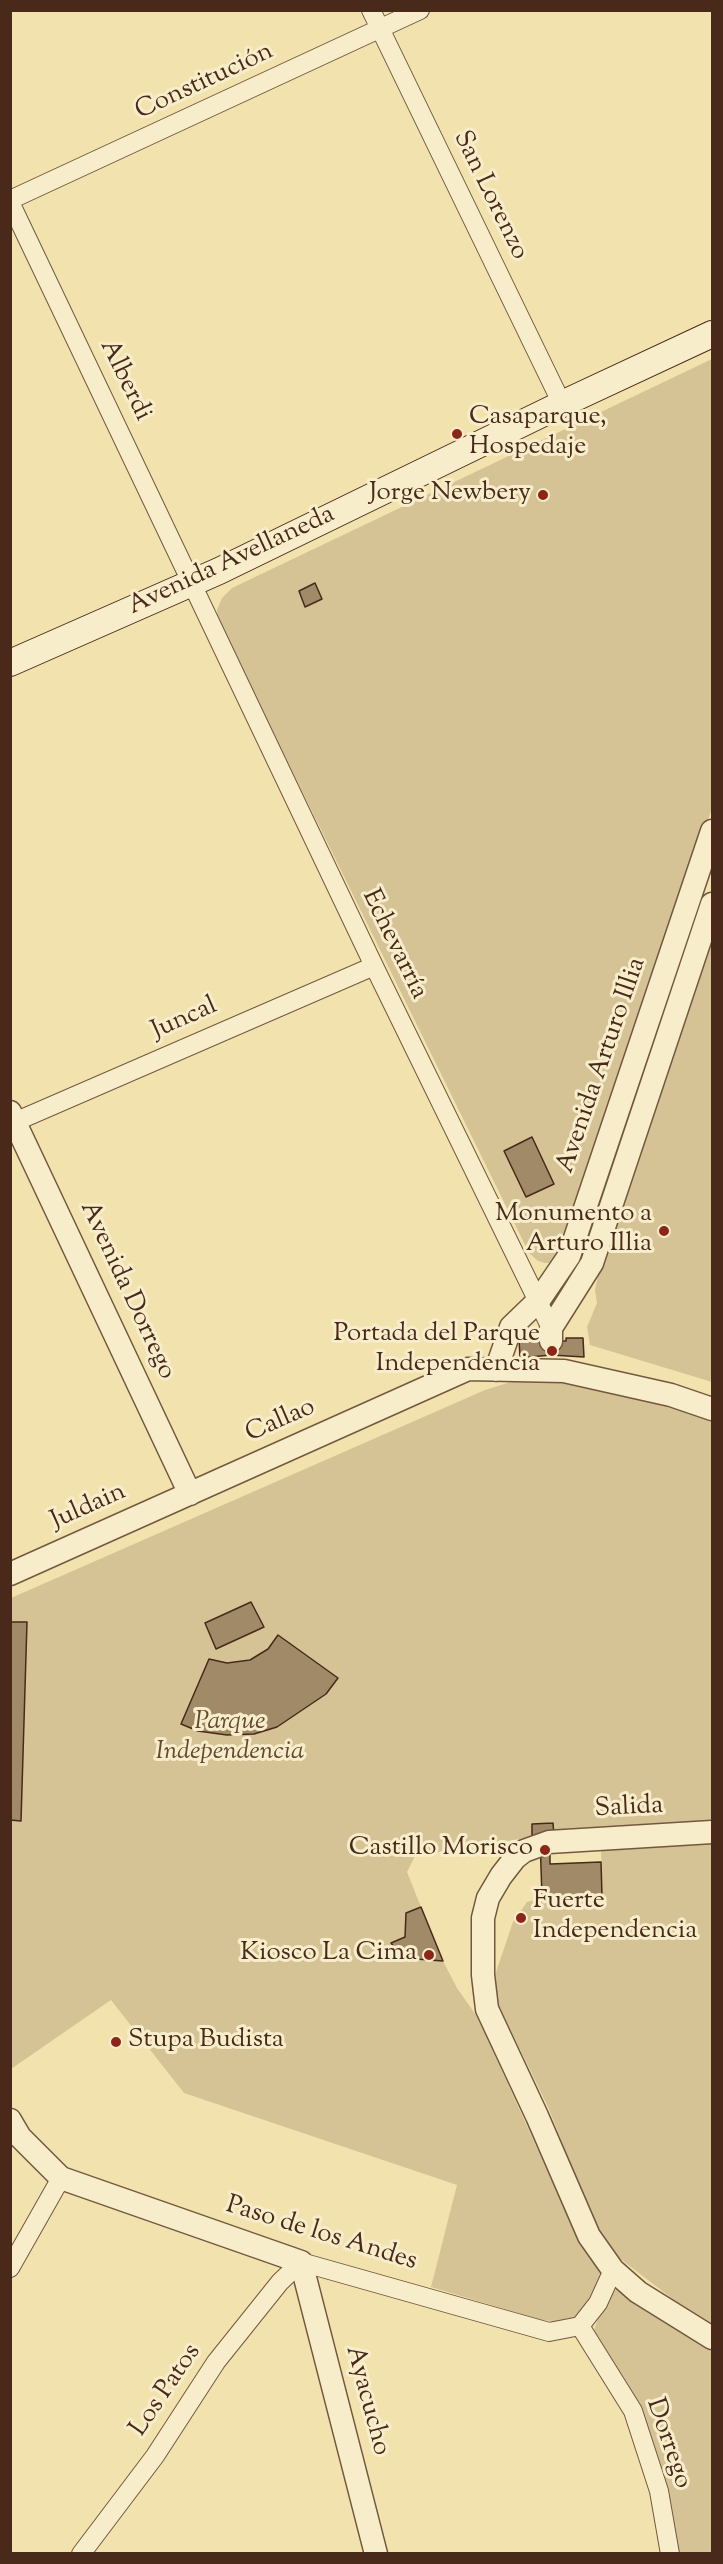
<!DOCTYPE html>
<meta charset="utf-8">
<style>
body{margin:0}
#map{position:relative;width:723px;height:2564px;overflow:hidden;background:#f2e3ae;font-family:"Sorts Mill Goudy",serif}
canvas{display:block}
.frame{position:absolute;inset:0;border:12px solid #49291a;pointer-events:none}
</style>
<div id="map">
<canvas width="723" height="2564"></canvas>
<div class="frame"></div>
</div>
<script>
const g = document.querySelector('canvas').getContext('2d');
g.lineJoin = 'round';
function fillPath(path, color) { g.fillStyle = color; g.fill(path, 'evenodd'); }
const shape = rows => new Path2D(rows.map(r => 'M' + r).join(''));
function trace(path, color, width, dash) { g.strokeStyle = color; g.lineWidth = width; g.lineCap = dash ? 'butt' : 'round'; g.setLineDash(dash || []); g.stroke(path); }
function label(font, color, halo, rows, align = 'center') {
  g.font = font + ' "Sorts Mill Goudy",serif'; g.lineWidth = 6; g.setLineDash([]); g.textBaseline = 'middle'; g.strokeStyle = halo; g.fillStyle = color; for (const [text, x, y, turn = 0] of rows) {
    g.save(); g.translate(x, y); g.rotate((+turn || 0) * Math.PI / 180); g.textAlign = isNaN(turn) ? turn : align; if (halo) g.strokeText(text, 0, 0); g.fillText(text, 0, 0); g.restore();
  }
}
const green = shape([
 [712,359,712,808,558,1259,551,1263,545,1263,538,1261,529,1253,218,620,217,610,222,598,232,588],
 [712,939,712,1382,590,1345,587,1327,597,1303,595,1290,599,1272],
 [520,1379,571,1380,630,1391,712,1419,712,1821,554,1836,553,1823,532,1824,532,1837,415,1856,407,1872,421,1907,406,1913,405,1937,392,1943,400,1954,412,1950,417,1959,443,1961,457,1988,478,2018,565,2210,586,2250,598,2267,601,2278,592,2297,574,2318,561,2322,541,2320,431,2287,457,2185,184,2093,111,2000,11,2069,11,1598,485,1390],
 [712,1842,712,2323,674,2300,614,2254,599,2230,581,2191,549,2109,500,2008,496,1995,495,1975,513,1922,527,1902,542,1898,602,1896,601,1845],
 [619,2289,712,2346,712,2553,676,2553,672,2520,592,2336,599,2316,615,2290]
]);
const building = shape([
 [315,583,322,599,305,607,299,591,315,583],
 [532,1137,554,1184,526,1197,504,1151,532,1137],
 [566,1338,583,1338,584,1357,551,1355,520,1358,519,1339,551,1341,566,1341,566,1338],
 [251,1602,264,1627,216,1649,205,1623,251,1602],
 [10,1622,27,1622,21,1821,10,1820,10,1622],
 [278,1635,338,1678,326,1694,277,1727,254,1734,227,1735,198,1731,181,1724,209,1659,227,1663,250,1660,268,1649,278,1635],
 [553,1823,554,1836,550,1837,550,1864,601,1862,602,1896,542,1898,540,1837,532,1837,532,1824,553,1823],
 [421,1907,443,1961,416,1959,412,1950,400,1954,391,1943,405,1937,406,1913,421,1907]
]);
const minor = shape([
 [371,10,562,404],
 [10,200,420,10],
 [10,202,374,966,551,1328],
 [10,1124,374,966],
 [10,2268,61,2178],
 [580,2326,633,2411,659,2491,670,2554],
 [81,2554,155,2456,216,2362,280,2282,301,2262,549,2332,580,2326,598,2303,613,2270]
]);
const tertiary = shape([
 [10,1112,190,1494],
 [551,1341,551,1328,592,1263,712,904],
 [496,1370,511,1327,539,1300,569,1256,712,831],
 [10,1574,468,1369,564,1371,671,1395,712,1409],
 [712,1832,549,1842,524,1851,515,1858,501,1876,488,1898,483,1918,483,1975,487,2009,537,2116,589,2236,613,2270,638,2292,712,2338],
 [10,2120,20,2137,61,2178,301,2262,376,2554]
]);
const secondary = shape([
 [10,663,219,571,562,404,712,334]
]);
const markers = [
 [457,434,6,"#8f2418"],
 [543,495,6,"#8f2418"],
 [664,1231,6,"#8f2418"],
 [552,1351,6,"#8f2418"],
 [545,1850,6,"#8f2418"],
 [521,1918,6,"#8f2418"],
 [429,1955,6,"#8f2418"],
 [116,2042,6,"#8f2418"]
];
const streetNames = [
 ["Constitución",205,83,-25],
 ["San Lorenzo",489,196,64],
 ["Alberdi",124,381,64],
 ["Avenida Avellaneda",232,562,-25],
 ["Echevarría",393,945,64],
 ["Juncal",185,1020,-24],
 ["Avenida Arturo Illia",603,1066,-71],
 ["Avenida Dorrego",126,1291,65],
 ["Callao",281,1422,-24],
 ["Juldain",89,1508,-24],
 ["Salida",629,1809,-3],
 ["Paso de los Andes",321,2235,17],
 ["Los Patos",167,2391,-56],
 ["Ayacucho",366,2401,75],
 ["Dorrego",667,2444,71]
];
const poiNames = [
 ["Casaparque,",469,419,"left"],
 ["Hospedaje",469,449,"left"],
 ["Jorge Newbery",531,495],
 ["Monumento a",652,1216],
 ["Arturo Illia",652,1246],
 ["Portada del Parque",540,1336],
 ["Independencia",540,1366],
 ["Castillo Morisco",533,1850],
 ["Fuerte",533,1903,"left"],
 ["Independencia",533,1933,"left"],
 ["Kiosco La Cima",417,1955],
 ["Stupa Budista",128,2042,"left"]
];
const parkNames = [
 ["Parque",230,1724],
 ["Independencia",230,1754]
];
fillPath(green, '#d5c395');
fillPath(building, '#a18a67');
trace(building, '#49291a', 1.5);
trace(minor, '#73583f', 20);
trace(tertiary, '#73583f', 25);
trace(secondary, '#49291a', 28);
trace(minor, '#f7edca', 18);
trace(tertiary, '#f7edca', 22);
trace(secondary, '#f7edca', 26);
for (const [x, y, r, color] of markers) { const dot = new Path2D(); dot.arc(x, y, r, 0, 2 * Math.PI); g.fillStyle = color; g.fill(dot); trace(dot, '#f7edca', 2); }
label('26px', '#49291a', '#f7edca', streetNames);
label('26px', '#49291a', '#f7edca', poiNames, 'right');
label('italic 26px', '#654833', '#f7edca', parkNames);
</script>
